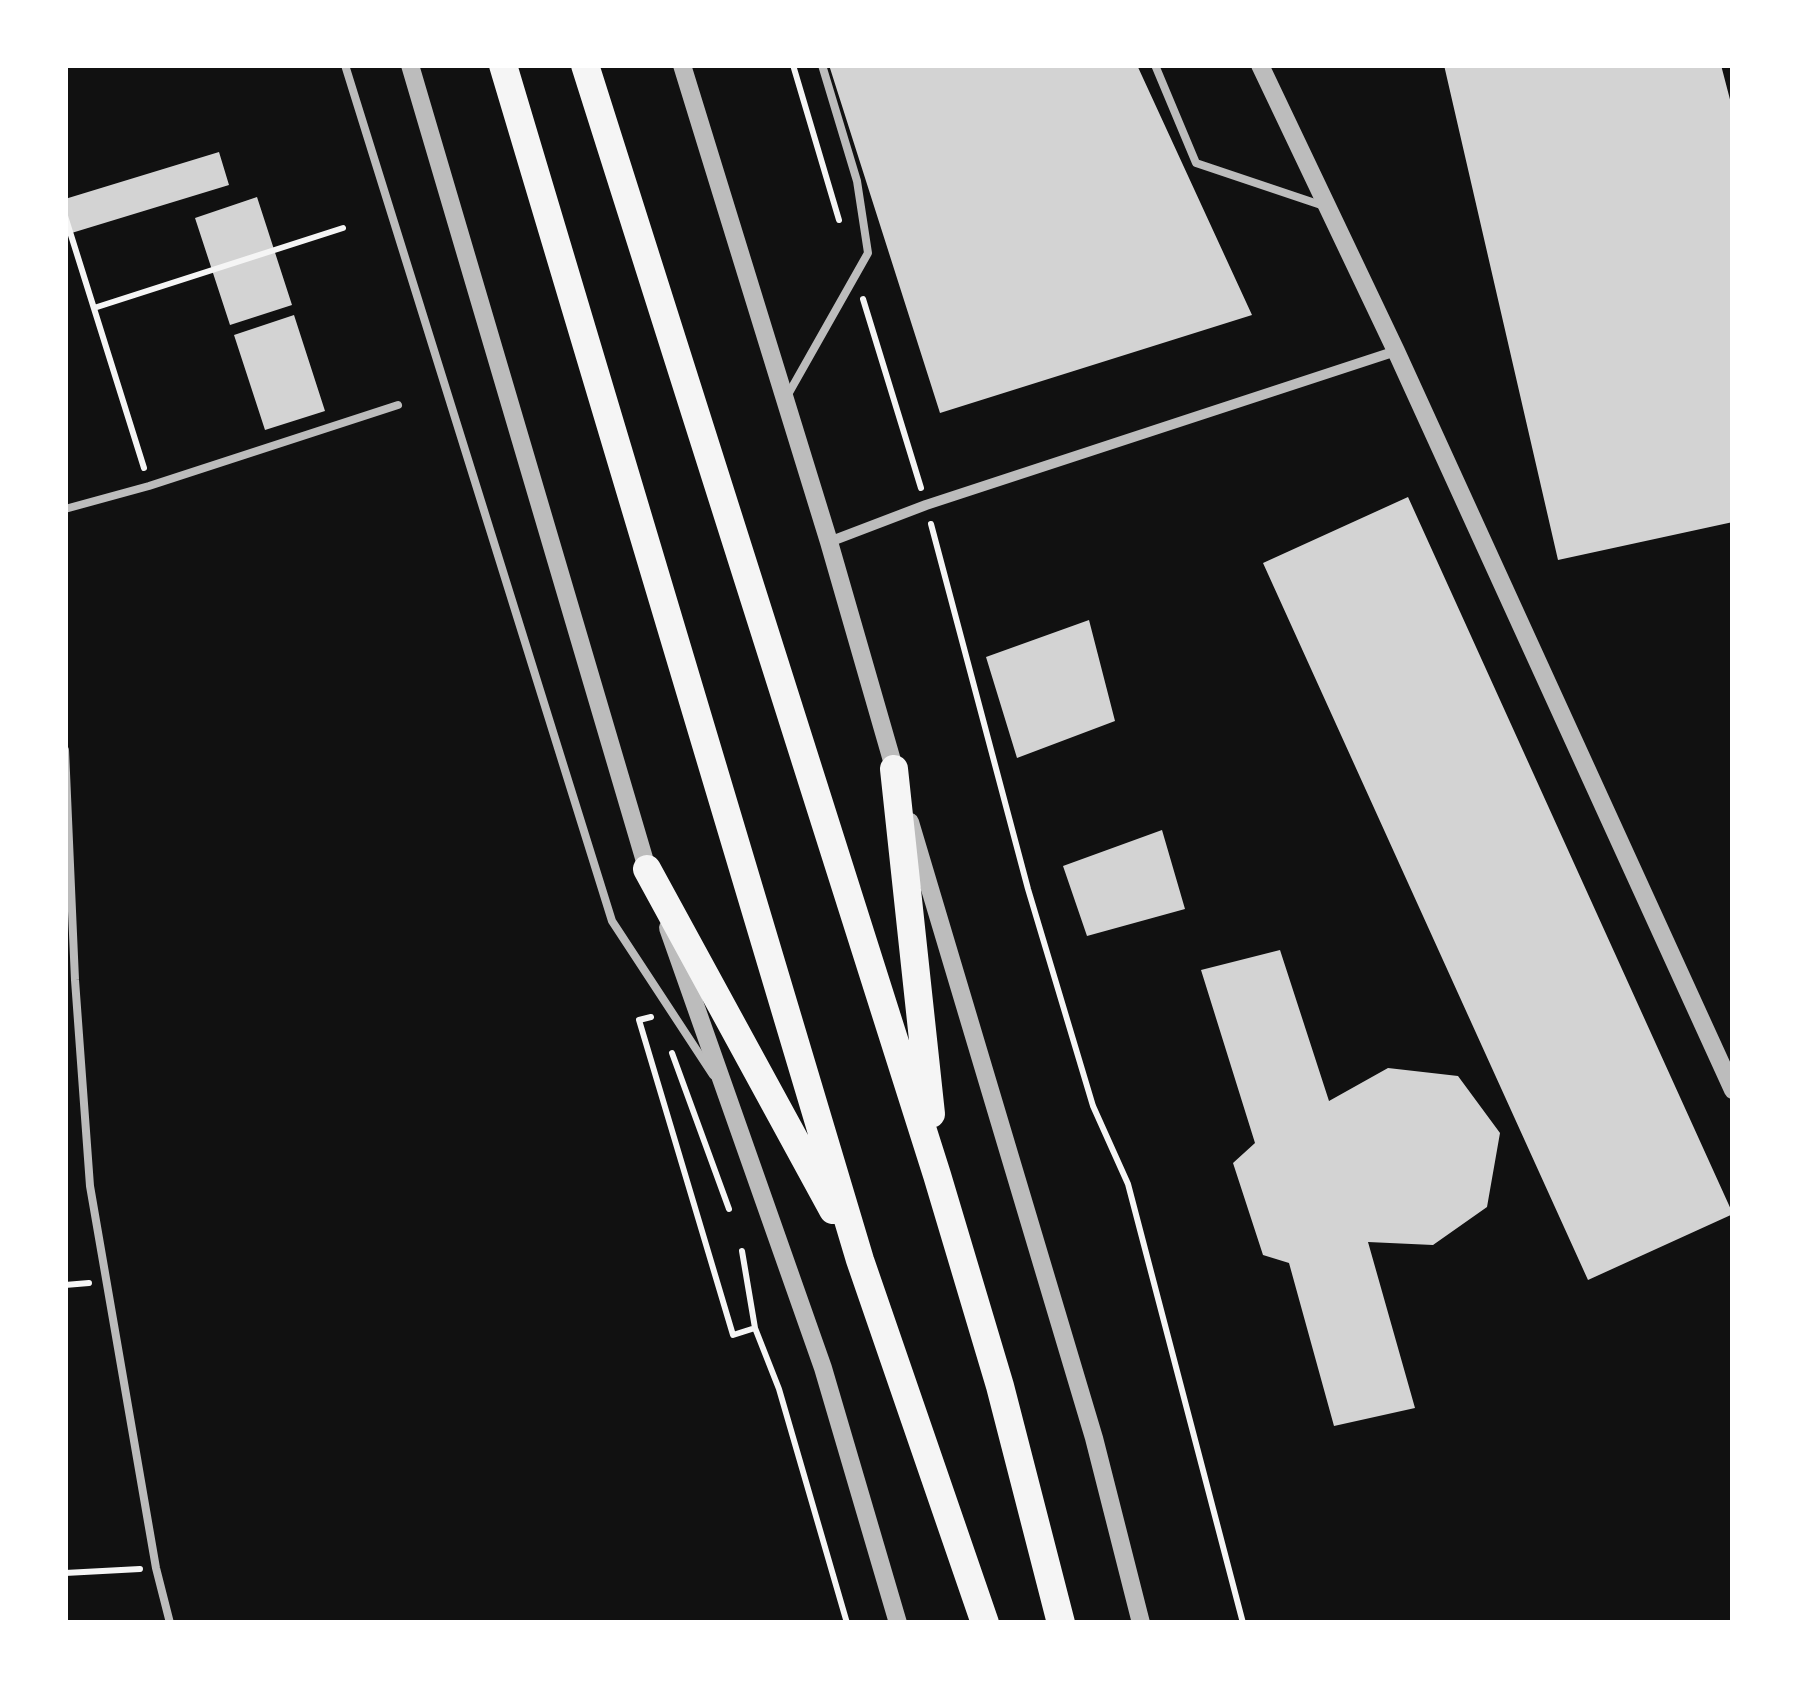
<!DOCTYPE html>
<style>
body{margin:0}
#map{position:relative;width:1798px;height:1688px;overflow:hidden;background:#111;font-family:Barlow,sans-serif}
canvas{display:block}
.frame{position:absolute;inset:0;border:68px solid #fff;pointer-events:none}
</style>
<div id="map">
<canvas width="1798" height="1688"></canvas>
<div class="frame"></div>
</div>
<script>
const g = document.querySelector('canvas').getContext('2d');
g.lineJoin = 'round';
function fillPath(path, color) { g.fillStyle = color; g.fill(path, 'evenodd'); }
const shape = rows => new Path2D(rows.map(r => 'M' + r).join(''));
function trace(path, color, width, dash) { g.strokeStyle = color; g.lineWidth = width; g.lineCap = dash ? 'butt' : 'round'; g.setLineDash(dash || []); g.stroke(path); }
const building = shape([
 [829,65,1137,65,1252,315,940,413],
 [1444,65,1721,65,1733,111,1733,522,1558,560],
 [219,152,229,185,65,235,65,199],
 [257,197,292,305,230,325,195,218],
 [294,315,325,411,265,430,234,335],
 [1408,497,1733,1214,1588,1280,1263,563],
 [1089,620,1115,721,1017,758,986,657],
 [1162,830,1185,909,1087,936,1063,866],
 [1280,950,1329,1101,1388,1068,1458,1076,1500,1133,1487,1207,1433,1245,1368,1242,1415,1408,1334,1426,1289,1263,1263,1255,1233,1163,1255,1143,1201,970]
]);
const path = shape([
 [793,65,839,220],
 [65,216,144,468],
 [863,299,921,488],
 [94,308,343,228],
 [931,524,1028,889,1093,1106,1128,1184,1243,1623],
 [651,1017,639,1020,733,1335,755,1328,779,1389,847,1623],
 [672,1053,729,1209],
 [742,1251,755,1328],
 [65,1285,89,1283],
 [65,1573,140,1569]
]);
const service = shape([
 [345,65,612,921,713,1075],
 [1155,65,1196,163,1324,206],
 [786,398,868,253,857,181,822,65],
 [65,509,149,486,398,405],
 [65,750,75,980,90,1186,156,1568,170,1623]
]);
const minor = shape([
 [829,542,926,505,1396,351]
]);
const tertiary = shape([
 [410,65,649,875],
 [682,65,829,542,897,778],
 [1260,65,1396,351,1733,1090],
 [910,822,1094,1438,1141,1623],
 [668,928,823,1368,898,1623]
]);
const trunk = shape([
 [503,65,860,1260,985,1623],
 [585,65,937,1175,1000,1386,1061,1623],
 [894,769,931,1114],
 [647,869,833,1210]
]);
fillPath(building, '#d3d3d3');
trace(path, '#f5f5f5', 6);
trace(service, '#bcbcbc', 8);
trace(minor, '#bcbcbc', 10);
trace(tertiary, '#bcbcbc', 18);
trace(trunk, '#f5f5f5', 28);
</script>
